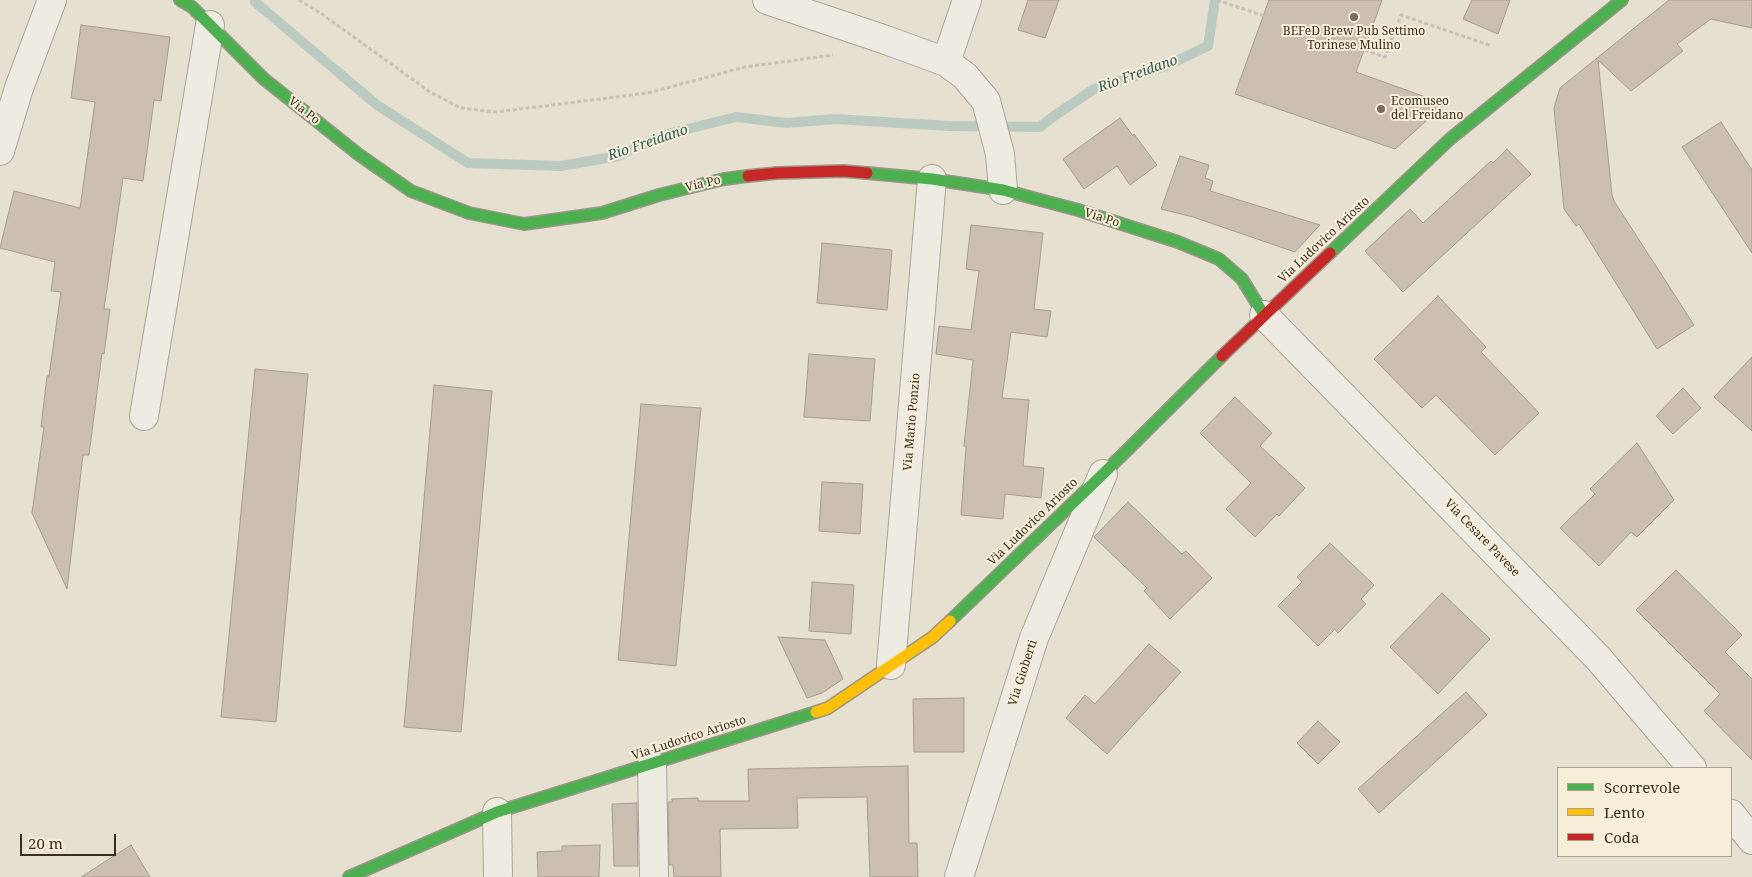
<!DOCTYPE html>
<style>
body{margin:0}
#map{position:relative;width:1752px;height:877px;overflow:hidden;background:#e6e0d0;font-family:"Noto Serif",serif}
canvas{display:block}
.legend{position:absolute;left:1557px;top:767px;width:175px;height:90px;box-sizing:border-box;background:#f6eed8;border:1px solid #aba18e;margin:0;padding:6px 9px;list-style:none;font-size:15px;color:#3b2e20}
.legend li{display:flex;align-items:center;gap:10px;height:25px}
.legend b{width:25px;border:1px solid #aba18e}
.scale{position:absolute;left:20px;top:834px;width:96px;height:22px;box-sizing:border-box;border:2px solid #3b2e20;border-top:0;padding-left:6px;font-size:15px;line-height:18px;white-space:nowrap;color:#3b2e20;-webkit-text-stroke:4px #f6eed8;paint-order:stroke}
</style>
<div id="map">
<canvas width="1752" height="877"></canvas>
<ul class="legend">
<li><b style="height:6px;background:#4caf50"></b>Scorrevole</li>
<li><b style="height:6px;background:#ffc107"></b>Lento</li>
<li><b style="height:6px;background:#c62828"></b>Coda</li>
</ul>
<div class="scale">20 m</div>
</div>
<script>
const g = document.querySelector('canvas').getContext('2d');
g.lineJoin = 'round';
const shape = rows => new Path2D(rows.map(r => 'M' + r).join(''));
function trace(path, color, width, dash) { g.strokeStyle = color; g.lineWidth = width; g.lineCap = dash ? 'butt' : 'round'; g.setLineDash(dash || []); g.stroke(path); }
function fillPath(path, color) { g.fillStyle = color; g.fill(path, 'evenodd'); }
function label(font, color, halo, rows, align = 'center') {
  g.font = font + ' "Noto Serif",serif'; g.lineWidth = 4; g.setLineDash([]); g.textBaseline = 'middle'; g.strokeStyle = halo; g.fillStyle = color; for (const [text, x, y, turn = 0] of rows) {
    g.save(); g.translate(x, y); g.rotate((+turn || 0) * Math.PI / 180); g.textAlign = isNaN(turn) ? turn : align; if (halo) g.strokeText(text, 0, 0); g.fillText(text, 0, 0); g.restore();
  }
}
const stream = shape([
 [255,2,377,105,468,163,561,166,618,156,667,134,736,117,787,123,835,119,949,126,1040,127,1054,116,1094,89,1166,66,1208,46,1215,0]
]);
const building = shape([
 [1028,0,1059,0,1045,38,1018,30,1028,0],
 [1269,0,1382,0,1356,72,1445,104,1395,149,1235,94,1269,0],
 [1472,0,1510,0,1498,34,1463,19,1472,0],
 [1669,0,1752,0,1752,28,1711,19,1677,44,1683,51,1631,91,1598,60,1612,195,1614,201,1694,325,1657,349,1579,224,1576,226,1564,209,1554,108,1560,88,1669,0],
 [81,25,170,37,161,101,154,100,143,181,123,178,104,309,110,309,104,354,102,353,89,455,83,455,67,589,32,513,44,427,41,427,47,376,49,376,61,292,51,291,55,262,0,248,14,191,80,208,95,102,71,98,81,25],
 [1120,118,1133,136,1134,134,1157,165,1130,185,1117,166,1084,189,1063,159,1120,118],
 [1721,122,1752,170,1752,253,1682,147,1721,122],
 [1507,149,1531,174,1403,292,1365,251,1410,209,1423,223,1491,161,1493,163,1507,149],
 [1180,156,1209,165,1205,178,1213,181,1210,191,1320,225,1295,252,1193,217,1161,209,1180,156],
 [971,225,1043,233,1034,309,1051,311,1047,337,1011,332,1002,398,1029,400,1023,466,1044,468,1041,498,1005,494,1003,519,961,515,966,447,964,446,973,360,936,354,939,326,971,330,979,271,966,269,971,225],
 [822,243,892,250,887,310,817,303,822,243],
 [1438,296,1486,347,1481,352,1539,413,1495,455,1436,395,1422,408,1374,359,1438,296],
 [809,354,875,359,870,421,804,417,809,354],
 [1752,357,1752,431,1714,397,1752,357],
 [255,369,308,374,276,722,221,717,255,369],
 [434,385,492,391,461,732,404,727,434,385],
 [1683,388,1701,408,1673,434,1656,416,1683,388],
 [1235,397,1272,433,1260,446,1305,488,1279,516,1277,514,1255,537,1226,509,1251,483,1200,433,1235,397],
 [641,404,701,408,676,666,618,660,641,404],
 [1637,443,1674,500,1637,537,1631,532,1599,566,1560,528,1595,494,1590,489,1637,443],
 [822,482,863,484,860,534,819,531,822,482],
 [1128,502,1182,554,1186,551,1212,578,1170,619,1144,591,1147,588,1094,537,1128,502],
 [1330,543,1374,585,1361,599,1366,604,1338,633,1335,629,1318,646,1278,606,1302,582,1297,577,1330,543],
 [1676,570,1742,635,1725,652,1752,679,1752,760,1704,711,1720,694,1636,610,1676,570],
 [812,582,854,585,851,634,809,631,812,582],
 [1442,593,1490,639,1438,694,1390,647,1442,593],
 [778,637,825,640,843,679,822,693,807,698,778,637],
 [1149,644,1181,672,1107,754,1066,718,1085,695,1095,704,1149,644],
 [1466,692,1487,715,1379,813,1358,789,1466,692],
 [964,698,964,752,914,752,913,699,964,698],
 [1318,721,1340,742,1318,764,1297,743,1318,721],
 [908,766,909,843,917,843,918,877,870,877,867,797,797,798,798,828,720,829,721,877,674,877,673,865,669,865,668,802,672,802,672,799,698,798,698,801,749,801,748,769,908,766],
 [637,803,638,866,614,866,612,804,637,803],
 [131,845,150,877,81,877,131,845],
 [600,845,599,877,538,877,537,852,562,851,562,846,600,845]
]);
const path = shape([
 [299,0,319,12,430,92,461,108,496,112,648,93,745,67,833,55],
 [1217,0,1385,57,1401,15,1492,46]
]);
const street = shape([
 [767,0,886,40,946,62,965,76,986,101,1000,154,1003,190],
 [946,62,967,0],
 [0,151,19,88,52,0],
 [1264,315,1598,658,1692,768],
 [144,416,210,25],
 [891,665,932,179],
 [652,765,654,877],
 [497,812,498,877],
 [1731,814,1752,840],
 [959,877,1034,638,1103,474]
]);
const fast = shape([
 [180,0,192,7,264,79,358,154,411,191,469,213,524,224,602,213,659,195,724,179,748,176],
 [867,173,932,179,1003,190,1078,210,1178,242,1219,259,1242,279,1264,315],
 [1330,253,1450,139,1622,0],
 [950,621,1103,474,1222,356],
 [349,877,497,812,816,712]
]);
const slow = shape([
 [816,712,828,708,933,637,950,621]
]);
const jam = shape([
 [748,176,777,173,843,171,867,173],
 [1222,356,1330,253]
]);
const markers = [
 [1354,17,5,"#776c5e"],
 [1381,109,5,"#776c5e"]
];
const poiNames = [
 ["BEFeD Brew Pub Settimo",1354,32],
 ["Torinese Mulino",1354,46],
 ["Ecomuseo",1391,102,"left"],
 ["del Freidano",1391,116,"left"]
];
const streetNames = [
 ["Via Po",304,111,38],
 ["Via Po",703,184,-13],
 ["Via Po",1102,218,18],
 ["Via Ludovico Ariosto",1324,240,-43],
 ["Via Mario Ponzio",912,422,-85],
 ["Via Ludovico Ariosto",1033,522,-44],
 ["Via Cesare Pavese",1482,538,46],
 ["Via Gioberti",1023,673,-72],
 ["Via Ludovico Ariosto",689,738,-18]
];
const waterNames = [
 ["Rio Freidano",1138,74,-20],
 ["Rio Freidano",648,143,-19]
];
trace(stream, '#bbcbc2', 10);
fillPath(building, '#cabfb1');
trace(building, '#a69c8f', 1);
trace(street, '#aba599', 30);
trace(fast, '#9b9588', 14);
trace(slow, '#9b9588', 14);
trace(jam, '#9b9588', 14);
trace(path, '#c7c2b9', 3, [4, 2.5]);
trace(street, '#eeebe2', 28);
trace(fast, '#4caf50', 11);
trace(slow, '#ffc107', 11);
trace(jam, '#c62828', 11);
for (const [x, y, r, color] of markers) { const dot = new Path2D(); dot.arc(x, y, r, 0, 2 * Math.PI); g.fillStyle = color; g.fill(dot); trace(dot, '#f6eed8', 2); }
label('12px', '#3b2e20', '#f6eed8', poiNames);
label('12px', '#3b2e20', '#f6eed8', streetNames);
label('italic 14px', '#305a59', '#f6eed8', waterNames);
</script>
